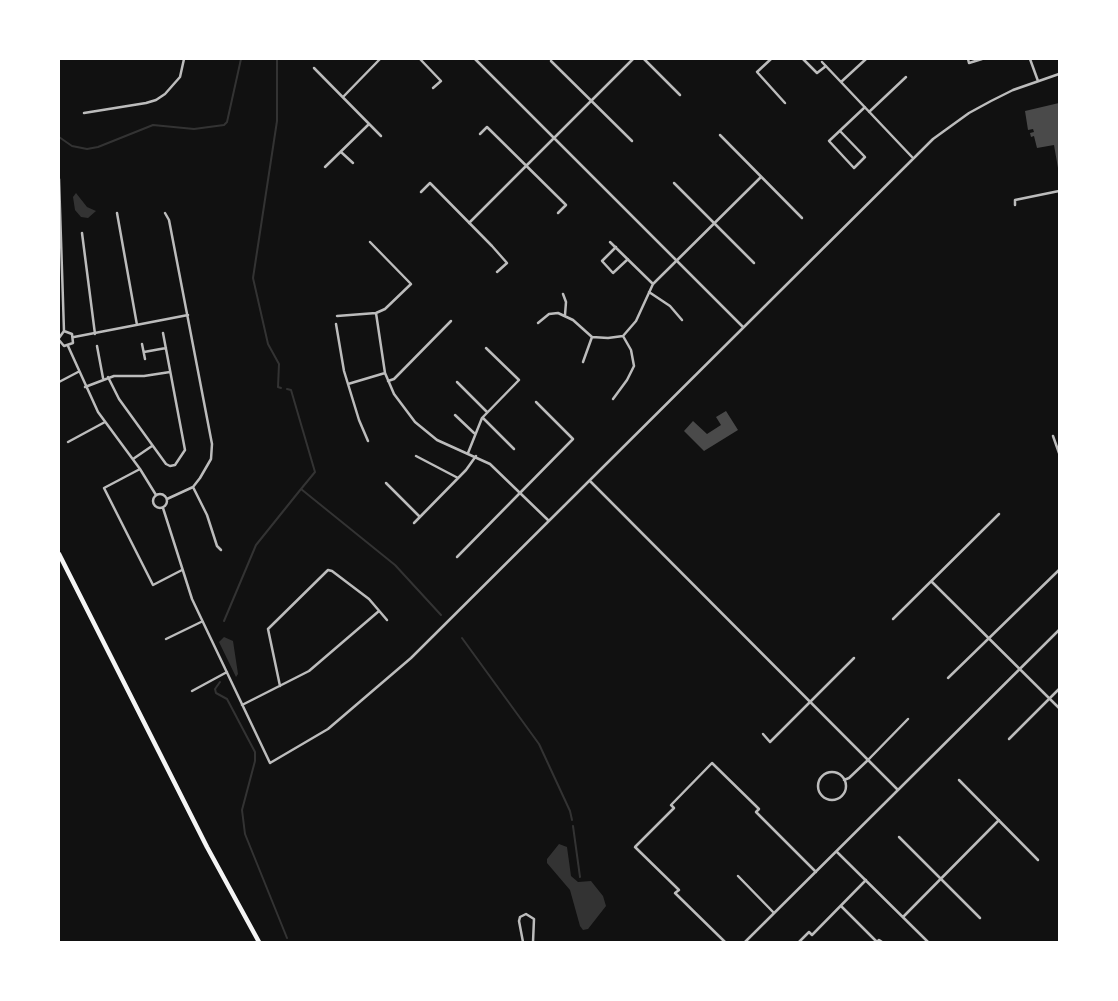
<!DOCTYPE html>
<style>
body{margin:0}
#map{position:relative;width:1118px;height:1001px;overflow:hidden;background:#111;font-family:"Roboto Serif",serif}
canvas{display:block}
.frame{position:absolute;inset:0;border:60px solid #fff;pointer-events:none}
</style>
<div id="map">
<canvas width="1118" height="1001"></canvas>
<div class="frame"></div>
</div>
<script>
const g = document.querySelector('canvas').getContext('2d');
g.lineJoin = 'round';
function fillPath(path, color) { g.fillStyle = color; g.fill(path, 'evenodd'); }
const shape = rows => new Path2D(rows.map(r => 'M' + r).join(''));
function trace(path, color, width, dash) { g.strokeStyle = color; g.lineWidth = width; g.lineCap = dash ? 'butt' : 'round'; g.setLineDash(dash || []); g.stroke(path); }
const water = shape([
 [76,193,87,207,96,211,88,218,81,217,75,210,73,197],
 [224,637,233,641,238,674,236,677,219,642],
 [559,844,567,847,571,876,578,882,591,881,603,896,606,906,588,929,583,930,580,926,570,890,547,863,547,859]
]);
const stream = shape([
 [277,59,277,121,253,278,268,344,279,364,278,387,281,388],
 [59,137,72,146,87,149,98,147,153,125,194,129,224,125,227,122,241,59],
 [287,389,291,390,315,472,301,489,395,565,441,615],
 [224,621,256,545,301,489],
 [462,638,539,744,570,811,572,820],
 [220,682,215,689,216,693,227,699,255,752,255,761,242,810,245,834,287,938],
 [573,826,580,877]
]);
const building = shape([
 [1059,103,1059,168,1058,168,1054,145,1037,148,1034,136,1031,137,1030,133,1034,132,1033,129,1028,130,1025,111],
 [726,411,738,430,704,451,684,431,693,421,707,434,721,425,716,417]
]);
const minor = shape([
 [420,59,441,81,433,88],
 [475,59,743,327],
 [644,59,680,95],
 [771,59,757,72,785,103],
 [803,59,817,73,826,66],
 [968,59,969,63,982,59],
 [1030,59,1038,81],
 [551,61,632,141],
 [822,62,912,157],
 [314,68,381,136],
 [841,82,866,59],
 [343,97,380,59],
 [869,112,906,77],
 [84,113,146,103,156,100,165,94,180,77,184,59],
 [840,131,865,157,854,168,829,141,865,107],
 [480,134,487,127,566,205,558,213],
 [720,135,802,218],
 [341,152,353,163],
 [325,167,369,124],
 [59,179,64,331],
 [674,183,754,263],
 [421,192,430,183,492,246,507,263,497,272],
 [1015,205,1015,200,1059,191],
 [117,213,137,325],
 [165,213,169,220,212,444,211,459,200,478,193,487,167,499],
 [469,223,633,59],
 [82,233,95,334],
 [610,242,653,284],
 [616,247,602,261,613,273,628,259],
 [649,292,670,306,682,320],
 [563,294,566,302,565,315],
 [376,313,385,373,394,394,415,422,437,440,490,464,549,521],
 [337,316,376,313,385,309,411,284,370,242],
 [538,323,549,314,558,313,573,320,592,337,608,338,623,336,636,321,653,284,761,177],
 [336,324,344,371,359,420,368,441],
 [74,337,188,315],
 [59,338,64,331],
 [59,340,64,346,73,343,72,334,64,331],
 [142,344,145,359],
 [68,346,98,412,140,469,156,495],
 [97,346,103,378],
 [144,352,166,348],
 [583,362,592,337],
 [108,377,119,399,166,464,170,466,175,465,185,450,163,333],
 [388,381,394,379,451,321],
 [59,382,78,372],
 [457,382,487,412],
 [348,384,385,373],
 [85,387,114,376,144,376,170,372],
 [613,399,627,380,634,366,631,350,623,336],
 [455,415,474,433],
 [483,418,514,449],
 [1053,436,1059,453],
 [68,442,105,422],
 [468,453,482,418,519,380,486,348],
 [416,456,458,478],
 [133,459,152,446],
 [140,469,104,488,153,585,182,570],
 [590,481,898,790],
 [386,483,420,517],
 [193,487,207,515,217,546,221,550],
 '153 501a7 7 0 1 1 14 0a7 7 0 1 1-14 0Z',
 [163,508,192,599,270,763,328,729,411,658,933,139,969,113,991,101,1013,90,1059,74],
 [414,523,466,470,476,456],
 [457,557,573,439,536,402],
 [932,582,1059,708],
 [893,619,999,514],
 [166,639,201,622],
 [948,678,1059,570],
 [280,686,268,629,328,570,332,571,369,599,387,620],
 [192,691,227,672],
 [242,705,309,671,379,611],
 [763,734,770,742,854,658],
 [1009,739,1059,689],
 '818 786a14 14 0 1 1 28 0a14 14 0 1 1-28 0Z',
 [844,780,849,778,868,760,908,719],
 [959,780,1038,860],
 [899,837,980,918],
 [837,852,928,942],
 [738,876,774,913],
 [841,906,877,942,879,940,882,942],
 [903,917,999,820],
 [523,942,519,921,520,917,526,914,534,919,533,942],
 [725,942,675,893,679,890,635,847,674,808,671,805,712,763,759,809,756,812,816,872],
 [745,942,1059,630],
 [799,942,809,932,812,935,866,880]
]);
const trunk = shape([
 [59,554,207,847,259,942]
]);
fillPath(water, '#333');
trace(stream, '#333', 2);
fillPath(building, '#4a4a4a');
trace(minor, '#bcbcbc', 2.5);
trace(trunk, '#f5f5f5', 4.5);
</script>
